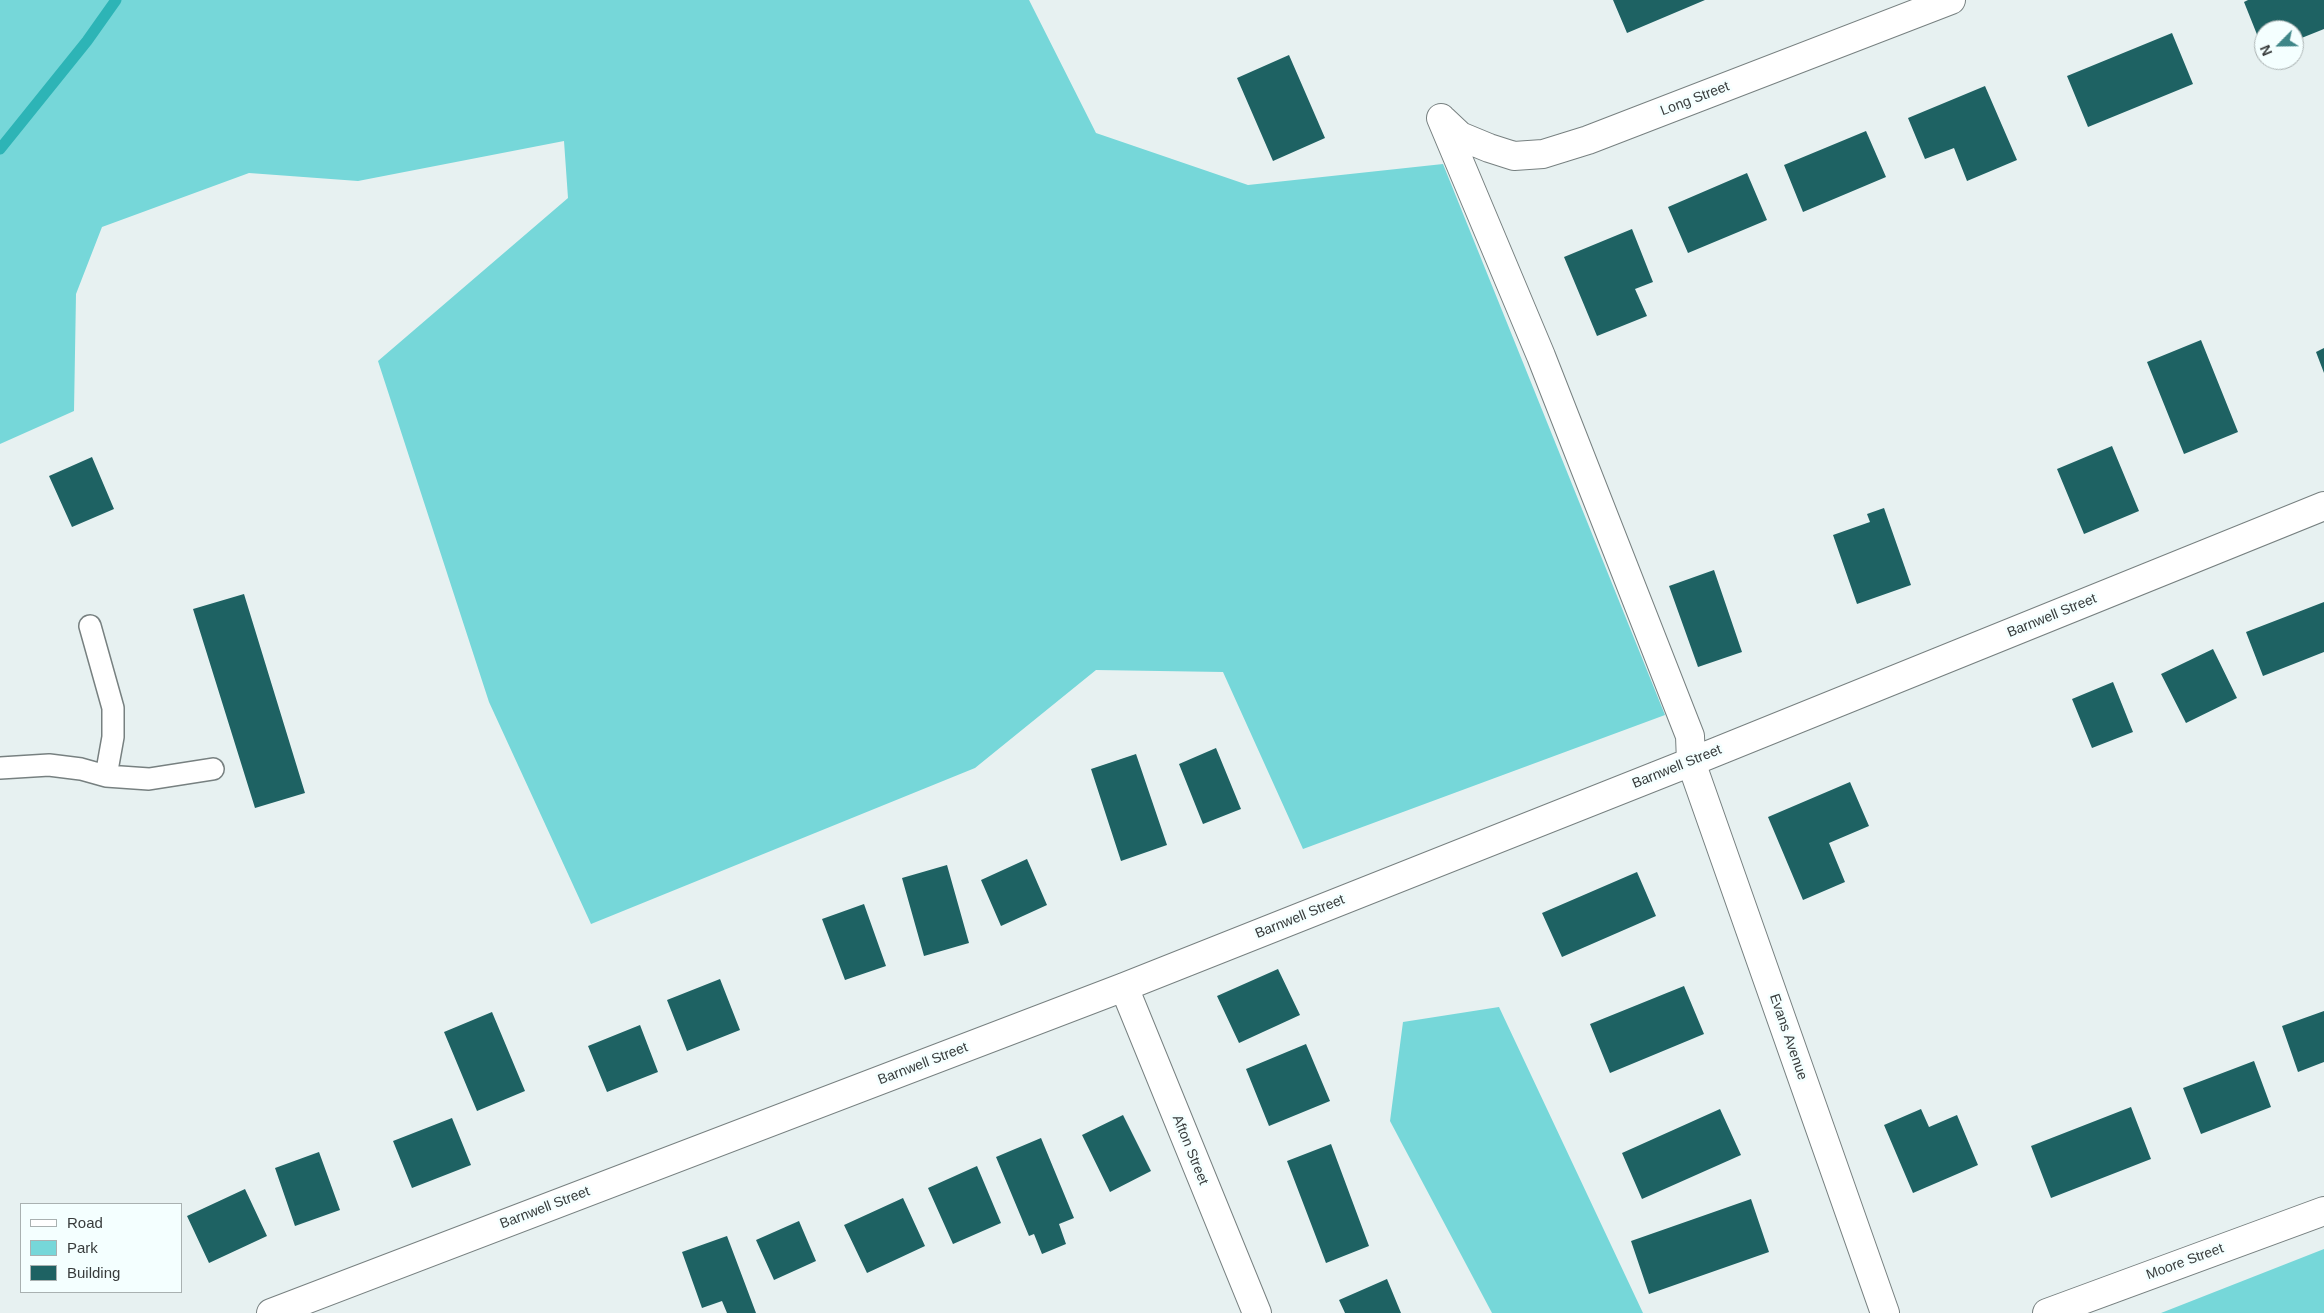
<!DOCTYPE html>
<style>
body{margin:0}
#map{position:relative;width:2324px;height:1313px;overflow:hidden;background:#e7f1f1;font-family:Arial,sans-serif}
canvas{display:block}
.legend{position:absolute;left:20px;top:1203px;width:162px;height:90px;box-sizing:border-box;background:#f4ffff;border:1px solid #a9b1b1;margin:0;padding:6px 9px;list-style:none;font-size:15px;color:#383c3c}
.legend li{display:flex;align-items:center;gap:10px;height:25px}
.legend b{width:25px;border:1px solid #a9b1b1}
.north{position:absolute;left:2254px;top:20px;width:50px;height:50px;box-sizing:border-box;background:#f4ffff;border:1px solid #a9b1b1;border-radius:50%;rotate:247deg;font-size:14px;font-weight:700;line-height:20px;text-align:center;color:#383c3c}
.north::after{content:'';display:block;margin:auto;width:18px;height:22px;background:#3e8688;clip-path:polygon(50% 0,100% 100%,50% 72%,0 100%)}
</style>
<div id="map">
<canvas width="2324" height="1313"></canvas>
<ul class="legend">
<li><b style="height:6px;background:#fff"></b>Road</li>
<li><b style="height:14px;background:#76d7d9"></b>Park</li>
<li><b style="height:14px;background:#1e6263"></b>Building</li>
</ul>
<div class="north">N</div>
</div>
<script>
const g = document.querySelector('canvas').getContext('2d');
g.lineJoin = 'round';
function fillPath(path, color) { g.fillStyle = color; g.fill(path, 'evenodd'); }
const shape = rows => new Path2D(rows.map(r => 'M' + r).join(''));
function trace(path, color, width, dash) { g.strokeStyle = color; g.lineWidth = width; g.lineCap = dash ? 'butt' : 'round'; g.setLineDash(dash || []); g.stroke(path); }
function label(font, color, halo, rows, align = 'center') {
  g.font = font + ' Arial,sans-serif'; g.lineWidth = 5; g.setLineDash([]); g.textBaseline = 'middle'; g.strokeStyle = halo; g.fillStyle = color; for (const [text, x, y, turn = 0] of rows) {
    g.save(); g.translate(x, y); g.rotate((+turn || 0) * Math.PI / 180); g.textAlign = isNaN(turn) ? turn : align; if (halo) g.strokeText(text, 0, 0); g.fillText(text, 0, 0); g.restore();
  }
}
const green = shape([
 [0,0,1029,0,1096,133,1248,185,1443,164,1665,715,1303,849,1223,672,1096,670,975,768,591,924,489,702,378,361,568,198,564,141,358,181,249,173,102,227,76,294,74,411,0,444],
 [1499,1007,1643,1313,1492,1313,1390,1121,1403,1022],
 [2324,1249,2324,1313,2161,1313]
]);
const stream = shape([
 [0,149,87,41,116,0]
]);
const building = shape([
 [1613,0,1705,0,1627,33],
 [2248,0,2324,0,2324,29,2294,41,2294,30,2264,30,2264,52,2244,2],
 [2172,33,2193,84,2088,127,2067,76],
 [1289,55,1325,138,1273,161,1237,78],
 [1985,86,2017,160,1967,181,1954,148,1925,159,1908,118],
 [1866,131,1886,177,1803,212,1784,165],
 [1747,173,1767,220,1688,253,1668,207],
 [1632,229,1653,282,1635,289,1647,316,1597,336,1564,257],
 [2201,340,2238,432,2184,454,2147,362],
 [2324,348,2324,373,2316,352],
 [2112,446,2139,511,2084,534,2057,469],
 [92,457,114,509,72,527,49,476],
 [1884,508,1911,585,1857,604,1833,535,1870,522,1867,514],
 [1714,570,1742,652,1698,667,1669,586],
 [244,594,305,793,255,808,193,609],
 [2324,602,2324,652,2263,676,2246,632],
 [2213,649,2237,698,2186,723,2161,674],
 [2113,682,2133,732,2092,748,2072,699],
 [1216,748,1241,809,1203,824,1179,764],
 [1136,754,1167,845,1121,861,1091,769],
 [1850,782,1869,826,1829,843,1845,882,1803,900,1768,817],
 [1027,859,1047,905,1001,926,981,880],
 [947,865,969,943,924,956,902,878],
 [1637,872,1656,916,1562,957,1542,913],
 [864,904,886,966,845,980,822,919],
 [1278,969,1300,1015,1239,1043,1217,996],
 [720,979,740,1030,687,1051,667,1000],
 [1684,986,1704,1034,1610,1073,1590,1024],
 [2324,1011,2324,1062,2298,1072,2282,1026],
 [492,1012,525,1091,477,1111,444,1032],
 [640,1025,658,1072,607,1092,588,1046],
 [1306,1044,1330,1101,1269,1126,1246,1069],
 [2254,1061,2271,1107,2201,1134,2183,1088],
 [2131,1107,2151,1159,2051,1198,2031,1146],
 [1720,1109,1741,1155,1642,1199,1622,1153],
 [1921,1109,1929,1127,1957,1115,1978,1165,1913,1193,1884,1125],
 [1123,1115,1151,1171,1110,1192,1082,1135],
 [452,1118,471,1165,412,1188,393,1141],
 [1041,1138,1074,1218,1059,1224,1066,1244,1042,1254,1034,1234,1029,1236,996,1157],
 [1331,1144,1369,1246,1326,1263,1287,1161],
 [319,1152,340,1210,295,1226,275,1168],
 [977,1166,1001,1223,953,1244,928,1188],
 [245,1189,267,1236,209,1263,187,1216],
 [903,1198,925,1246,867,1273,844,1225],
 [1751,1199,1769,1252,1649,1294,1631,1241],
 [799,1221,816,1261,774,1280,756,1240],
 [727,1236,756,1313,727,1313,722,1301,702,1308,682,1252],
 [1387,1279,1401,1313,1345,1313,1339,1300]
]);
const lane = shape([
 [90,626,113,708,113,737,106,776],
 [0,768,49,765,81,769,106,776,149,779,213,769]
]);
const street = shape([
 [1441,118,1541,356,1690,736,1691,762,1885,1313],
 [1443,120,1460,136,1489,148,1514,156,1543,154,1588,140,1951,0],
 [1124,987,1257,1313],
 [271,1313,1124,987,1691,762,2324,506],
 [2047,1313,2324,1211]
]);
const streetNames = [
 ["Long Street",1695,99,-21],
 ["Barnwell Street",2052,616,-22],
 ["Barnwell Street",1677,767,-22],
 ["Barnwell Street",1300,917,-22],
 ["Evans Avenue",1788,1037,71],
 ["Barnwell Street",923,1064,-21],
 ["Afton Street",1190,1150,68],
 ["Barnwell Street",545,1208,-21],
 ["Moore Street",2185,1262,-20]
];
fillPath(green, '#76d7d9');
trace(stream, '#2db4b6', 11);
fillPath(building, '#1e6263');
trace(lane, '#778080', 24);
trace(street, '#778080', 30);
trace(lane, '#fff', 21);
trace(street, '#fff', 28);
label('14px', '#383c3c', '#f4ffff', streetNames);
</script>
